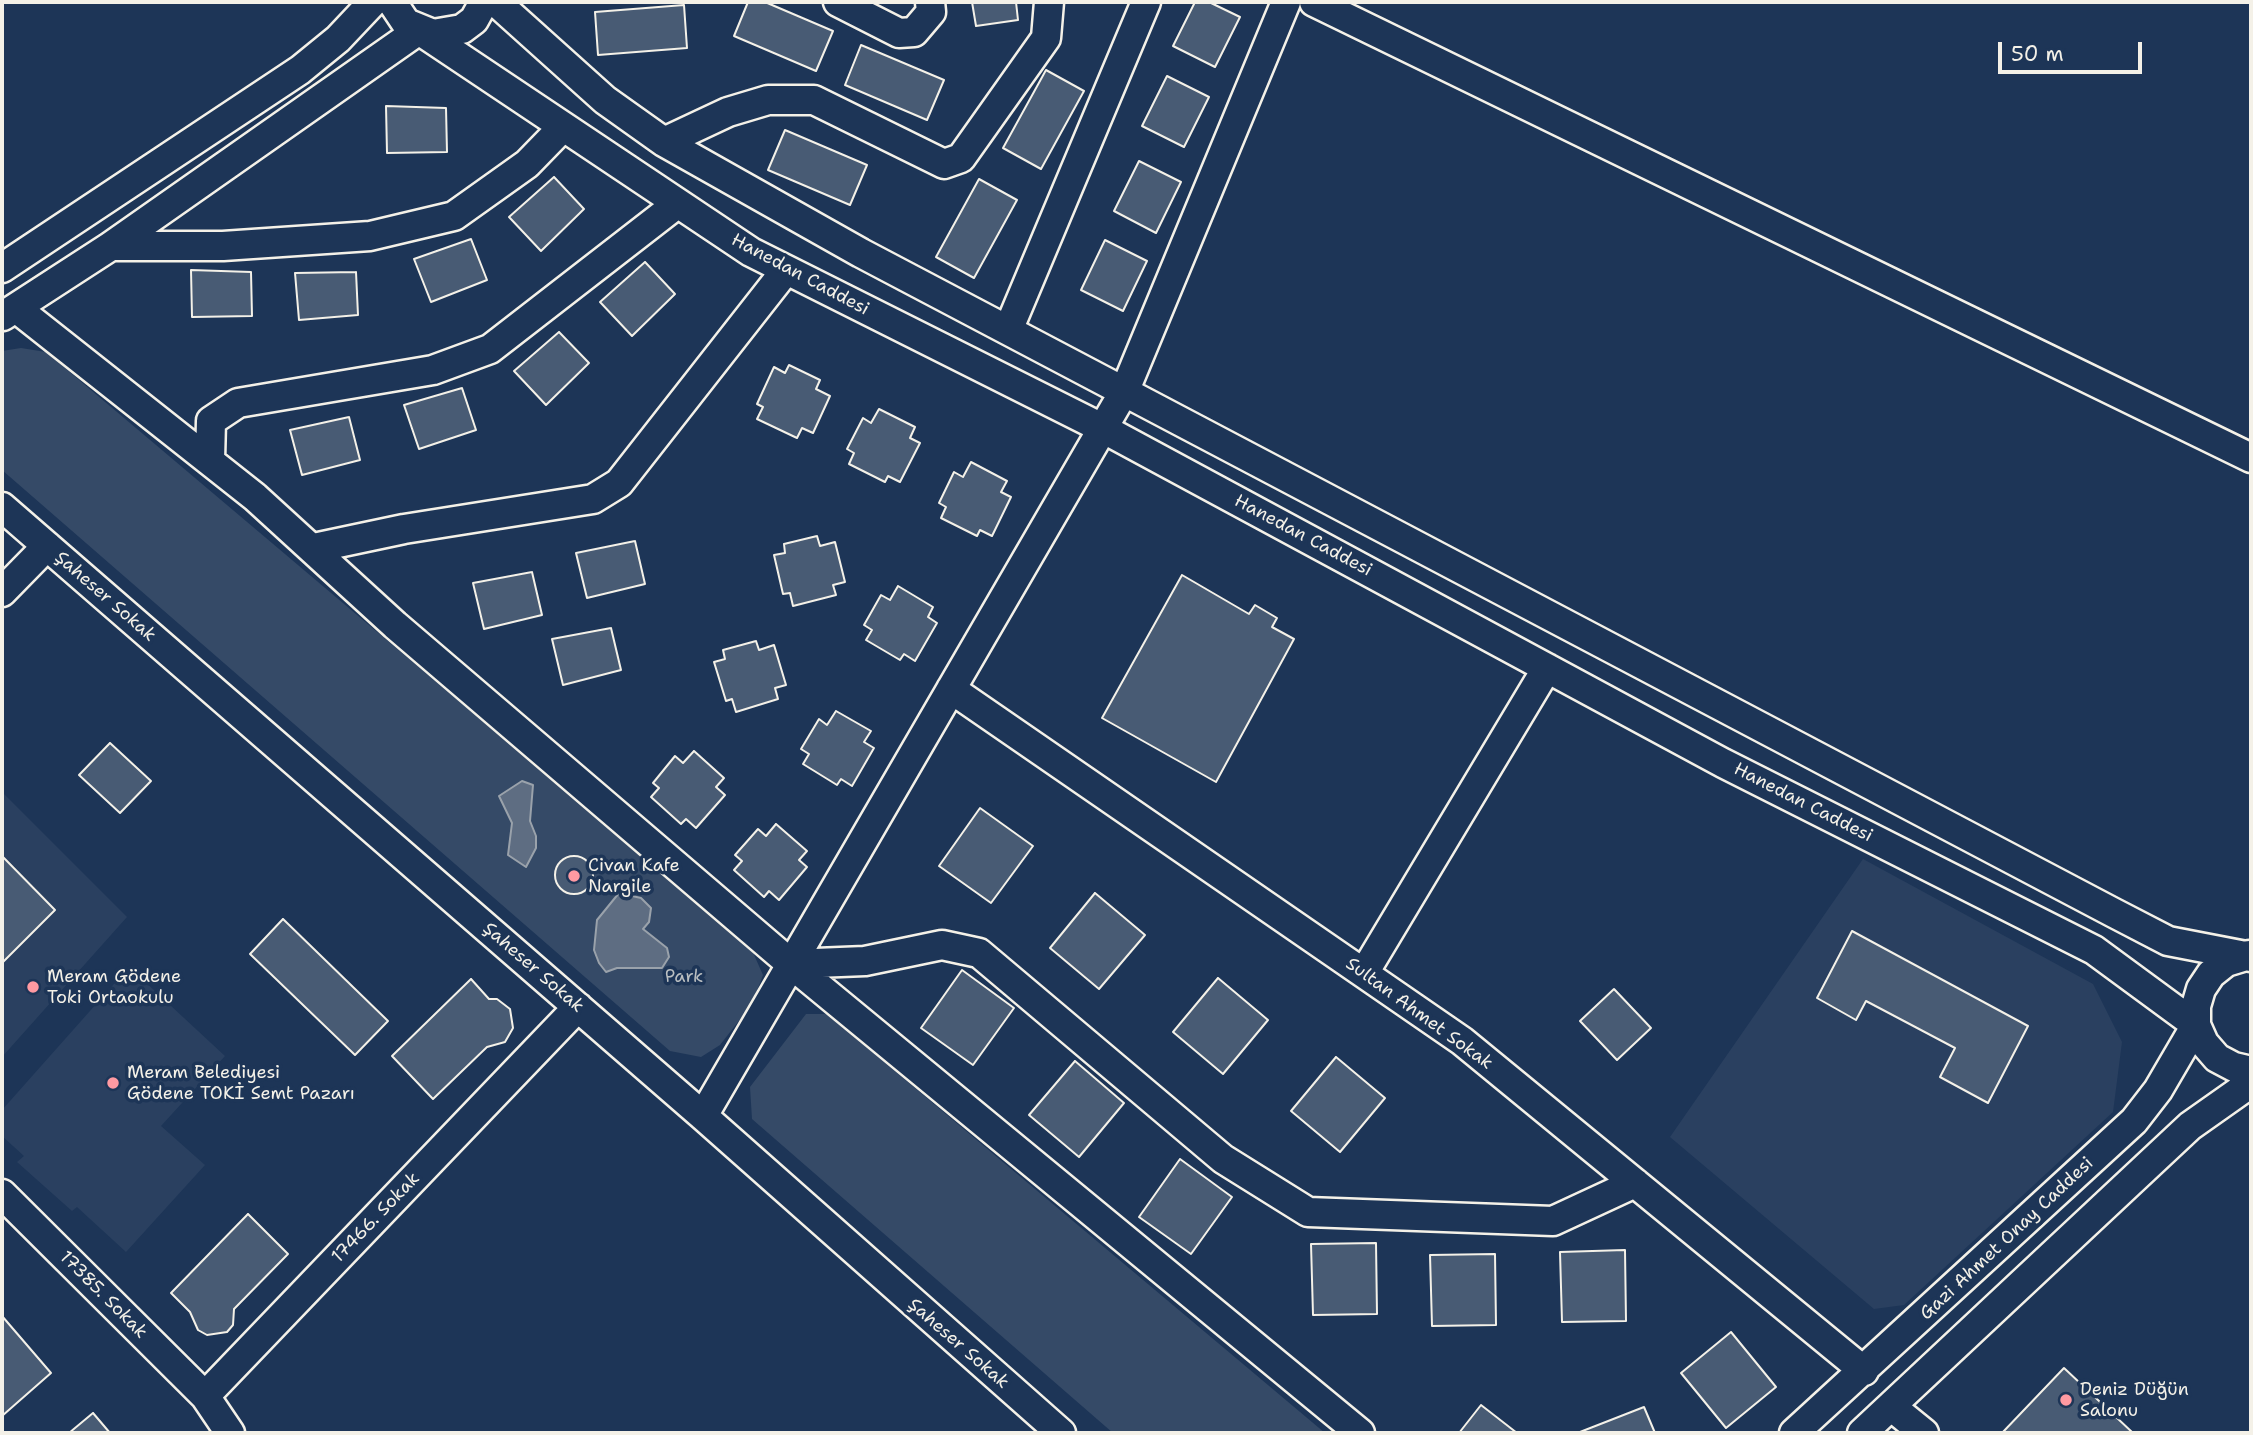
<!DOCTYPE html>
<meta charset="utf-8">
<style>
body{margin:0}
#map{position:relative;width:2253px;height:1435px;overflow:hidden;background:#1d3557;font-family:"Shantell Sans",sans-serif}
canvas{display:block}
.frame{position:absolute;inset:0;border:4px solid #f4f1e8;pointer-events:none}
.scale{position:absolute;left:1998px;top:42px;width:144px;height:32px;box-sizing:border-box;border:4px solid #f4f1e8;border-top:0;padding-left:9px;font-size:21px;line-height:24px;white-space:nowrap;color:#f4f1e8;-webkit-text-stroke:5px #1d3557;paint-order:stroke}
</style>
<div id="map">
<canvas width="2253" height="1435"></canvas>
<div class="frame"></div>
<div class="scale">50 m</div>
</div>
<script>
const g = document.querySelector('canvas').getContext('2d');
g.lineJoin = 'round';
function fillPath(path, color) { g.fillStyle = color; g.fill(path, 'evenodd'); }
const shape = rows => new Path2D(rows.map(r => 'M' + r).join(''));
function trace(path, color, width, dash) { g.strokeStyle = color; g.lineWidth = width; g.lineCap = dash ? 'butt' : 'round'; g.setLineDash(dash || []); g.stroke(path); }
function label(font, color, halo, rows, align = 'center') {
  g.font = font + ' "Shantell Sans",sans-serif'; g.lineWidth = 7; g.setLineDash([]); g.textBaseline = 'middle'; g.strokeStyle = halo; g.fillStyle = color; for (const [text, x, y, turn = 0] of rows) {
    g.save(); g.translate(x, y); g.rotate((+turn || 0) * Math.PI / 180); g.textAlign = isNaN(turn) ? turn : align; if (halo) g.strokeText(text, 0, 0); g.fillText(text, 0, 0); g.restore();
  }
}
const built = shape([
 [2,792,127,917,2,1057],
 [1863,859,2093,984,2122,1042,2113,1112,1904,1305,1874,1309,1670,1137],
 [129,967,225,1056,161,1126,205,1165,126,1252,77,1207,72,1211,17,1162,24,1156,2,1136,2,1110]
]);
const green = shape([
 [21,348,46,352,751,948,763,975,752,1004,720,1045,701,1057,670,1051,2,470,2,351],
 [806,1014,827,1014,1325,1433,1113,1433,752,1119,750,1087]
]);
const water = shape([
 [522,781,533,785,530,821,536,836,536,848,526,867,508,855,512,823,499,796,522,781],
 [619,893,641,898,651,908,649,922,643,929,667,948,669,957,662,968,617,968,606,972,599,963,594,950,597,920,619,893]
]);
const building = shape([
 [748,2,765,2,833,31,816,71,734,36,748,2],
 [972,2,1016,2,1018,20,976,26,972,2],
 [1195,2,1209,2,1240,17,1215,67,1173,46,1195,2],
 [684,5,687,48,598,55,595,12,684,5],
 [861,45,944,80,927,120,845,85,861,45],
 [1046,70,1084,91,1041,169,1003,148,1046,70],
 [1167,76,1209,97,1184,147,1142,126,1167,76],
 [386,106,446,108,447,152,387,153,386,106],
 [785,130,867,165,850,205,768,170,785,130],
 [1139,161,1181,182,1156,233,1114,211,1139,161],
 [554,177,584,209,541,251,509,217,554,177],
 [979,179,1017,200,974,278,936,257,979,179],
 [471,239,487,280,431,302,414,259,471,239],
 [1105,240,1147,261,1123,311,1081,290,1105,240],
 [645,262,675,294,632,336,600,302,645,262],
 [191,270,251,272,252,316,192,317,191,270],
 [356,272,358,315,299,320,295,273,356,272],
 [559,332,589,363,546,405,514,371,559,332],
 [789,365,820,380,816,389,830,396,813,433,802,428,797,438,757,419,763,407,757,404,774,367,785,373,789,365],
 [462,388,476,430,419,449,404,405,462,388],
 [879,409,915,427,910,438,920,443,900,482,888,476,885,482,849,464,854,453,847,449,863,418,871,423,879,409],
 [349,417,360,460,302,475,290,430,349,417],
 [971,462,1007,481,1001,492,1011,497,992,536,980,530,977,536,941,518,946,507,939,503,954,472,963,477,971,462],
 [817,536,820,546,835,542,845,582,833,585,836,595,793,606,790,593,783,594,774,555,785,553,784,544,817,536],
 [635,541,645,584,587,598,576,553,635,541],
 [532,572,542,615,484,629,473,583,532,572],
 [1182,575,1249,614,1255,605,1277,618,1272,627,1294,639,1216,782,1102,718,1182,575],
 [898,586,933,607,928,617,937,623,915,661,904,654,900,660,866,640,872,630,864,625,881,595,890,600,898,586],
 [611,628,621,670,563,685,552,639,611,628],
 [756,641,759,650,774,645,786,685,775,688,778,699,736,712,732,699,726,701,714,662,725,659,723,650,756,641],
 [836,711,871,731,864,742,874,748,852,786,841,779,837,785,803,764,809,754,801,749,819,719,827,725,836,711],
 [110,743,151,781,120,813,79,775,110,743],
 [694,751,724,778,716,787,725,795,696,828,686,819,681,824,651,797,659,788,653,783,675,756,683,763,694,751],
 [980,808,1033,846,991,903,939,866,980,808],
 [776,824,807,851,799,860,807,867,779,900,769,891,764,897,734,870,742,861,735,855,758,829,766,836,776,824],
 [2,856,55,910,2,963,2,856],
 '555 875a19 19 0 1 1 38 0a19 19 0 1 1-38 0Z',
 [1095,893,1145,935,1099,989,1050,948,1095,893],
 [283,919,388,1021,355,1055,250,954,283,919],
 [1852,931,2028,1026,1988,1103,1940,1077,1955,1048,1866,1001,1856,1020,1817,998,1852,931],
 [962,970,1014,1008,973,1065,921,1028,962,970],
 [1218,978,1268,1020,1223,1074,1173,1032,1218,978],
 [471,979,489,999,497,999,510,1009,513,1028,505,1042,487,1047,433,1099,392,1056,471,979],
 [1614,989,1651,1028,1617,1060,1580,1021,1614,989],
 [1336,1057,1385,1098,1340,1152,1291,1111,1336,1057],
 [1075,1061,1124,1103,1079,1157,1029,1115,1075,1061],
 [1180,1159,1232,1197,1191,1254,1139,1217,1180,1159],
 [248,1214,288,1254,234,1309,233,1325,227,1332,207,1335,198,1330,190,1312,171,1293,248,1214],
 [1376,1243,1377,1314,1313,1315,1311,1244,1376,1243],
 [1625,1250,1626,1321,1562,1322,1560,1252,1625,1250],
 [1495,1254,1496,1325,1432,1326,1430,1255,1495,1254],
 [2,1316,51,1373,2,1416,2,1316],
 [1731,1332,1776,1387,1726,1428,1681,1373,1731,1332],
 [2064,1368,2133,1433,2002,1433,2064,1368],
 [1481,1405,1517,1433,1459,1433,1481,1405],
 [1644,1407,1655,1433,1581,1433,1580,1432,1644,1407],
 [93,1413,110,1433,69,1433,93,1413]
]);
const minor = shape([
 [392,2,406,23,433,34,462,29,474,20,484,2],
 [496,2,605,100,664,142,861,253,2114,913,2168,941,2251,957],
 [838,2,899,33,914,32,931,12,930,2],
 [1314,2,2251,458],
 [419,30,751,252,1102,428,1723,763,2094,950,2196,1025],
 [664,142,728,112,768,100,814,100,944,164,961,158,1046,38,1049,2],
 [111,246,223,246,370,236,454,216,527,164,562,128],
 [2,268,300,70,338,39,373,2],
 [16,308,255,497,395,625,791,964,1360,1433],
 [3,316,111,246,419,30],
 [1009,328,1146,2],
 [210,460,211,421,238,403,433,370,490,349,677,204],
 [2,507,703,1116,1061,1433],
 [314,548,404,529,593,499,619,483,786,270],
 [2,592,47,546],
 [951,689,1462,1041,1864,1371],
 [2249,955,2226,962,2211,974,2201,989,2196,1006,2196,1025,2204,1043,2217,1058,2234,1067,2251,1071],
 [791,964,865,961,942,945,979,953,1223,1159,1308,1212,1553,1221,1635,1183],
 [1364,973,1547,668],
 [703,1116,1125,390,1286,2],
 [2,1194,205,1396,230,1433],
 [205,1396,578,1007],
 [1892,1407,1924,1433],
 [1794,1433,2134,1121,2158,1090,2196,1025],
 [1862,1433,2190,1126,2251,1083]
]);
const markers = [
 [574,876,7,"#ff9aa2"],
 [33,987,7,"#ff9aa2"],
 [113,1083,7,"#ff9aa2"],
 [2066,1400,7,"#ff9aa2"]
];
const streetNames = [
 ["Hanedan Caddesi",800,275,28],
 ["Hanedan Caddesi",1303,536,28],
 ["Şaheser Sokak",105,597,41],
 ["Hanedan Caddesi",1803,803,27],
 ["Şaheser Sokak",533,968,41],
 ["Sultan Ahmet Sokak",1419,1014,36],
 ["17466. Sokak",376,1218,-46],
 ["Gazi Ahmet Onay Caddesi",2007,1239,-43],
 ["17385. Sokak",103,1295,45],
 ["Şaheser Sokak",958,1344,41]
];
const poiNames = [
 ["Civan Kafe",588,866],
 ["Nargile",588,887],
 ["Meram Gödene",47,977],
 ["Toki Ortaokulu",47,998],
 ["Meram Belediyesi",127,1073],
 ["Gödene TOKİ Semt Pazarı",127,1094],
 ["Deniz Düğün",2080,1390],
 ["Salonu",2080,1411]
];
const parkNames = [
 ["Park",684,977]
];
fillPath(built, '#2a4060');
fillPath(green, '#354a67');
fillPath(water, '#5e6d82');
trace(water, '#9aa2ab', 2);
fillPath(building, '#485b74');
trace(building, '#f4f1e8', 2);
trace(minor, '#f4f1e8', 33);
trace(minor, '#1d3557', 28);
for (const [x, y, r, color] of markers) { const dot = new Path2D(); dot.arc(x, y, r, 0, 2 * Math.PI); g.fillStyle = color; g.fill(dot); trace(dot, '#1d3557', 2.5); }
label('18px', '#f4f1e8', '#1d3557', streetNames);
label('18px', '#f4f1e8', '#1d3557', poiNames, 'left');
label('18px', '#bbbfc1', '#1d3557', parkNames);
</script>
